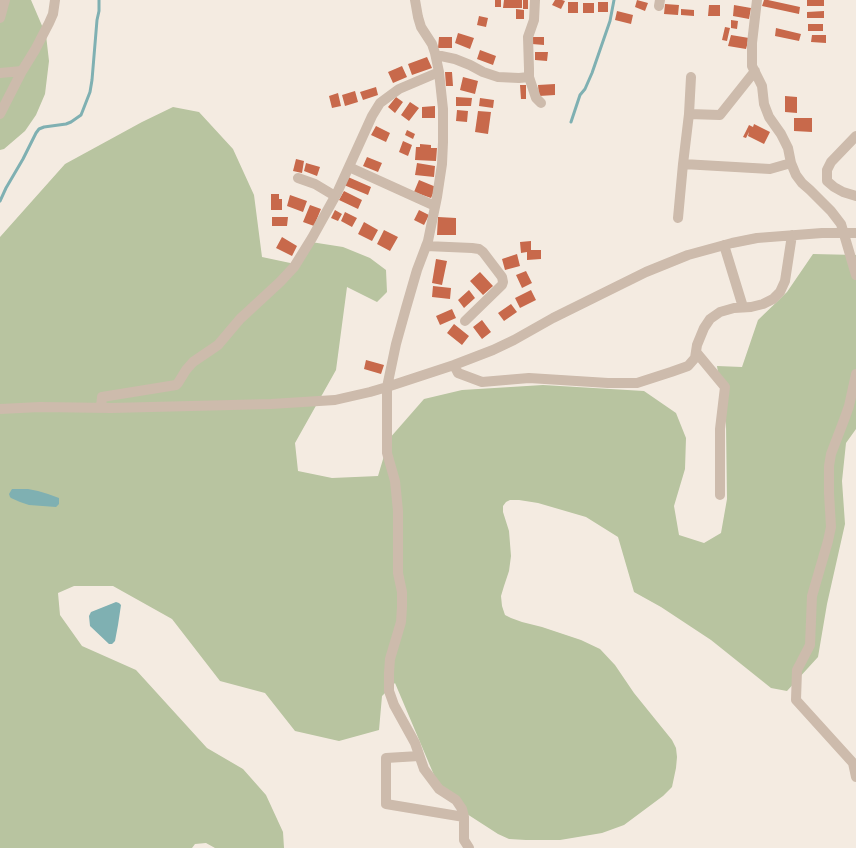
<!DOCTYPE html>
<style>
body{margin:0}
canvas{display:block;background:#f4ebe1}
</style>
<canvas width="856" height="848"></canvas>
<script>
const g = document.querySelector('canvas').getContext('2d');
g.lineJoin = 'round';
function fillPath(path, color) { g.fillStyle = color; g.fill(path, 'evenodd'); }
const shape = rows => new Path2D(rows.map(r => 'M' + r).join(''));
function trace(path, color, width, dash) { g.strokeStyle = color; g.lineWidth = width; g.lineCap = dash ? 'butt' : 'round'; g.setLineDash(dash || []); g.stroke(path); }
const green = shape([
 [0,0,31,0,46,35,49,61,45,94,36,115,25,131,4,149,0,150],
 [173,107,199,112,233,149,254,195,262,257,295,264,311,242,343,247,370,258,386,270,387,292,377,302,347,287,336,370,295,443,298,471,332,478,378,476,389,439,424,399,462,390,543,385,644,391,676,413,686,438,685,469,674,506,679,535,704,543,721,533,727,499,726,424,717,366,742,367,758,320,787,292,813,254,856,255,856,429,846,443,842,481,845,524,827,604,818,657,787,691,771,688,711,640,661,607,634,592,618,537,586,517,538,503,519,500,510,500,506,502,503,506,503,512,509,531,511,556,509,571,504,586,501,596,502,606,505,615,511,618,522,622,542,627,581,640,600,649,615,665,634,693,672,740,676,748,677,757,676,768,672,787,663,796,624,825,602,833,560,840,526,840,509,839,498,834,467,814,442,794,395,683,382,696,379,730,339,741,295,731,265,693,220,681,172,619,113,586,74,586,58,593,60,615,82,646,136,670,207,748,243,769,266,795,283,832,284,848,215,848,206,843,195,844,192,848,0,848,0,237,65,164,142,122]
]);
const water = shape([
 [12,489,28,489,38,491,48,494,59,498,59,504,56,507,29,505,20,502,11,498,10,497,9,494],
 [116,602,119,603,121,605,118,625,115,641,112,644,109,644,90,626,89,616,91,612]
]);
const stream = shape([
 [571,122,580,95,585,89,592,73,610,21,614,0],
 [0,201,6,188,23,159,36,133,39,129,44,127,66,124,71,122,81,115,83,110,90,92,92,80,97,20,99,11,99,0]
]);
const building = shape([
 [495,0,501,0,501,7,495,7],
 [504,0,522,0,522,8,503,8],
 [523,0,528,0,528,9,523,9],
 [555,0,562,0,565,1,561,9,552,5],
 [637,0,648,3,645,11,635,7],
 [764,0,768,0,800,7,799,14,762,6],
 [807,0,824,0,824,6,807,6],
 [568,2,578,2,578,13,568,13],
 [598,2,608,2,608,12,598,12],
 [583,3,594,3,594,13,583,13],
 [665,4,679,5,678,15,664,14],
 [709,5,720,5,720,16,708,16],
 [734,5,751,8,749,19,733,16],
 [516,9,524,10,524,19,516,19],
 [681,9,694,10,694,16,681,15],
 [617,11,633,15,631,24,615,20],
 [824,11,824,18,807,18,807,12],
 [479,16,488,18,486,27,477,25],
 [731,20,738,21,737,29,731,28],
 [808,24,823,24,823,31,808,31],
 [725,27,730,28,727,41,722,40],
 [776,28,801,34,799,41,775,36],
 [458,33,474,38,470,49,455,43],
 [731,35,749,38,746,49,728,46],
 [812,35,826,35,826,43,811,42],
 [439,37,452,37,452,48,438,48],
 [532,37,544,37,544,45,532,44],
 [480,50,496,56,493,65,477,59],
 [535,52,548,52,547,61,535,60],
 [427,57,432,68,412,75,408,64],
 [402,66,407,77,393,83,388,72],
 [445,72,452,72,453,86,446,86],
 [463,77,478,81,475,94,460,90],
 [555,84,555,95,539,96,538,85],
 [520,85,526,85,526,99,521,99],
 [376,87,378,95,363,100,360,92],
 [355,91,358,102,345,106,342,95],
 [338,93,341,106,332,108,329,96],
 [785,96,797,97,797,113,785,112],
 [396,97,403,102,395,113,388,107],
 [456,97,472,98,471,106,456,106],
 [480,98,494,100,493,108,479,106],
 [410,102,419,108,409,121,401,115],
 [435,106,435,118,422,118,422,107],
 [457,110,468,111,467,122,456,121],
 [478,111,491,112,488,134,475,132],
 [794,118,812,118,812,132,794,131],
 [754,124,770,132,764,144,748,136,749,132,746,138,743,137,749,125,753,127],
 [376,126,390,133,386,142,371,135],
 [407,130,415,134,413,139,405,135],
 [403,141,412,145,408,156,399,152],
 [420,144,431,145,431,148,437,148,436,161,415,160,416,147,420,147],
 [367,157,382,163,378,172,363,166],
 [296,159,304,161,302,173,293,171],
 [306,163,320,167,317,176,304,171],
 [417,163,435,166,434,177,415,175],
 [348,177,371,187,368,195,344,185],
 [419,180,436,187,431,198,414,192],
 [344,191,362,200,358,209,339,200],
 [271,194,279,194,279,199,282,199,282,210,271,210],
 [290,195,307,201,303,212,287,206],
 [310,205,321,209,314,226,303,222],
 [335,210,342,214,338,221,331,218],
 [419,210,429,215,424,225,414,220],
 [345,212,357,218,352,227,341,221],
 [272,217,288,217,287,226,272,226],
 [438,217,456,218,456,235,437,235],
 [364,222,378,230,372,241,358,234],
 [384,230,398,237,390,251,377,244],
 [282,237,297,246,292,256,276,248],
 [531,241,531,250,541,250,541,259,527,260,527,252,521,253,520,242],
 [517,254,520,266,505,270,502,259],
 [436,259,447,261,442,285,432,283],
 [526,271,532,283,522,288,516,275],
 [480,272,493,286,483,295,470,281],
 [433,286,451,288,450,299,432,297],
 [469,290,475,298,464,308,458,300],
 [531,290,536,300,520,308,515,298],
 [511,304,517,312,504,321,498,313],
 [452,309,456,318,440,325,436,316],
 [482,320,491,332,482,339,473,327],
 [454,324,469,336,462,345,447,333],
 [366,360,384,365,381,374,364,369]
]);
const minor = shape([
 [415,0,418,17,421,27,432,44,435,53,439,72,443,109,443,142,442,164,437,197,428,241,417,270,406,308,396,344,387,387,387,453,395,481,398,511,398,573,402,592,402,607,401,622,390,659,389,673,389,691,394,705,415,743,424,769,439,789,456,800,462,809,464,817,464,840,469,848],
 [535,0,534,20,528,37,529,69,529,77,536,98,541,103],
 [757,0,752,43,752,66,762,86,764,104,769,117,781,134,788,148,791,163,796,175,802,183,810,190,831,211,841,224,856,275],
 [659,6,660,0],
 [0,18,5,0],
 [436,56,441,56,455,59,470,65,483,72,498,77,519,78,529,77],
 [755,71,720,115,689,114,683,164,770,169,791,163],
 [0,73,22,71],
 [0,114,22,71,35,50,49,23,53,14,55,0],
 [689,114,691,77],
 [856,136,831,162,827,170,827,181,834,187,843,192,856,196],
 [349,167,435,206],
 [298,178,315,184,335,196],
 [678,218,683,164],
 [724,245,743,307],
 [426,246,472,248,479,249,483,252,502,277,503,282,502,285,465,321],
 [696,352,725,387,720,429,720,495],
 [454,365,458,373,482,382,529,378,608,383,637,383,671,372,688,366,695,358,697,345,704,328,710,319,720,312,734,308,751,307,763,304,773,299,780,292,785,281,792,235],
 [856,374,849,406,844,420,831,454,829,466,829,493,831,527,828,541,812,596,810,645,797,670,796,700,853,763,856,777],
 [101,407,102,397,176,385,178,383,186,370,193,362,218,345,240,319,280,282,294,267,312,238,337,193,372,116,380,103,399,89,439,72],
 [0,409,40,407,111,408,271,404,335,400,370,392,387,387,454,365,493,350,514,340,553,318,646,272,688,255,732,243,757,238,822,233,856,233],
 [419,756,386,758,386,804,464,817]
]);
fillPath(green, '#b8c4a0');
fillPath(water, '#7fb0b2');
trace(stream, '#7fb0b2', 3);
fillPath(building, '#c8694b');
trace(minor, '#cdbbac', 10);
</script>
